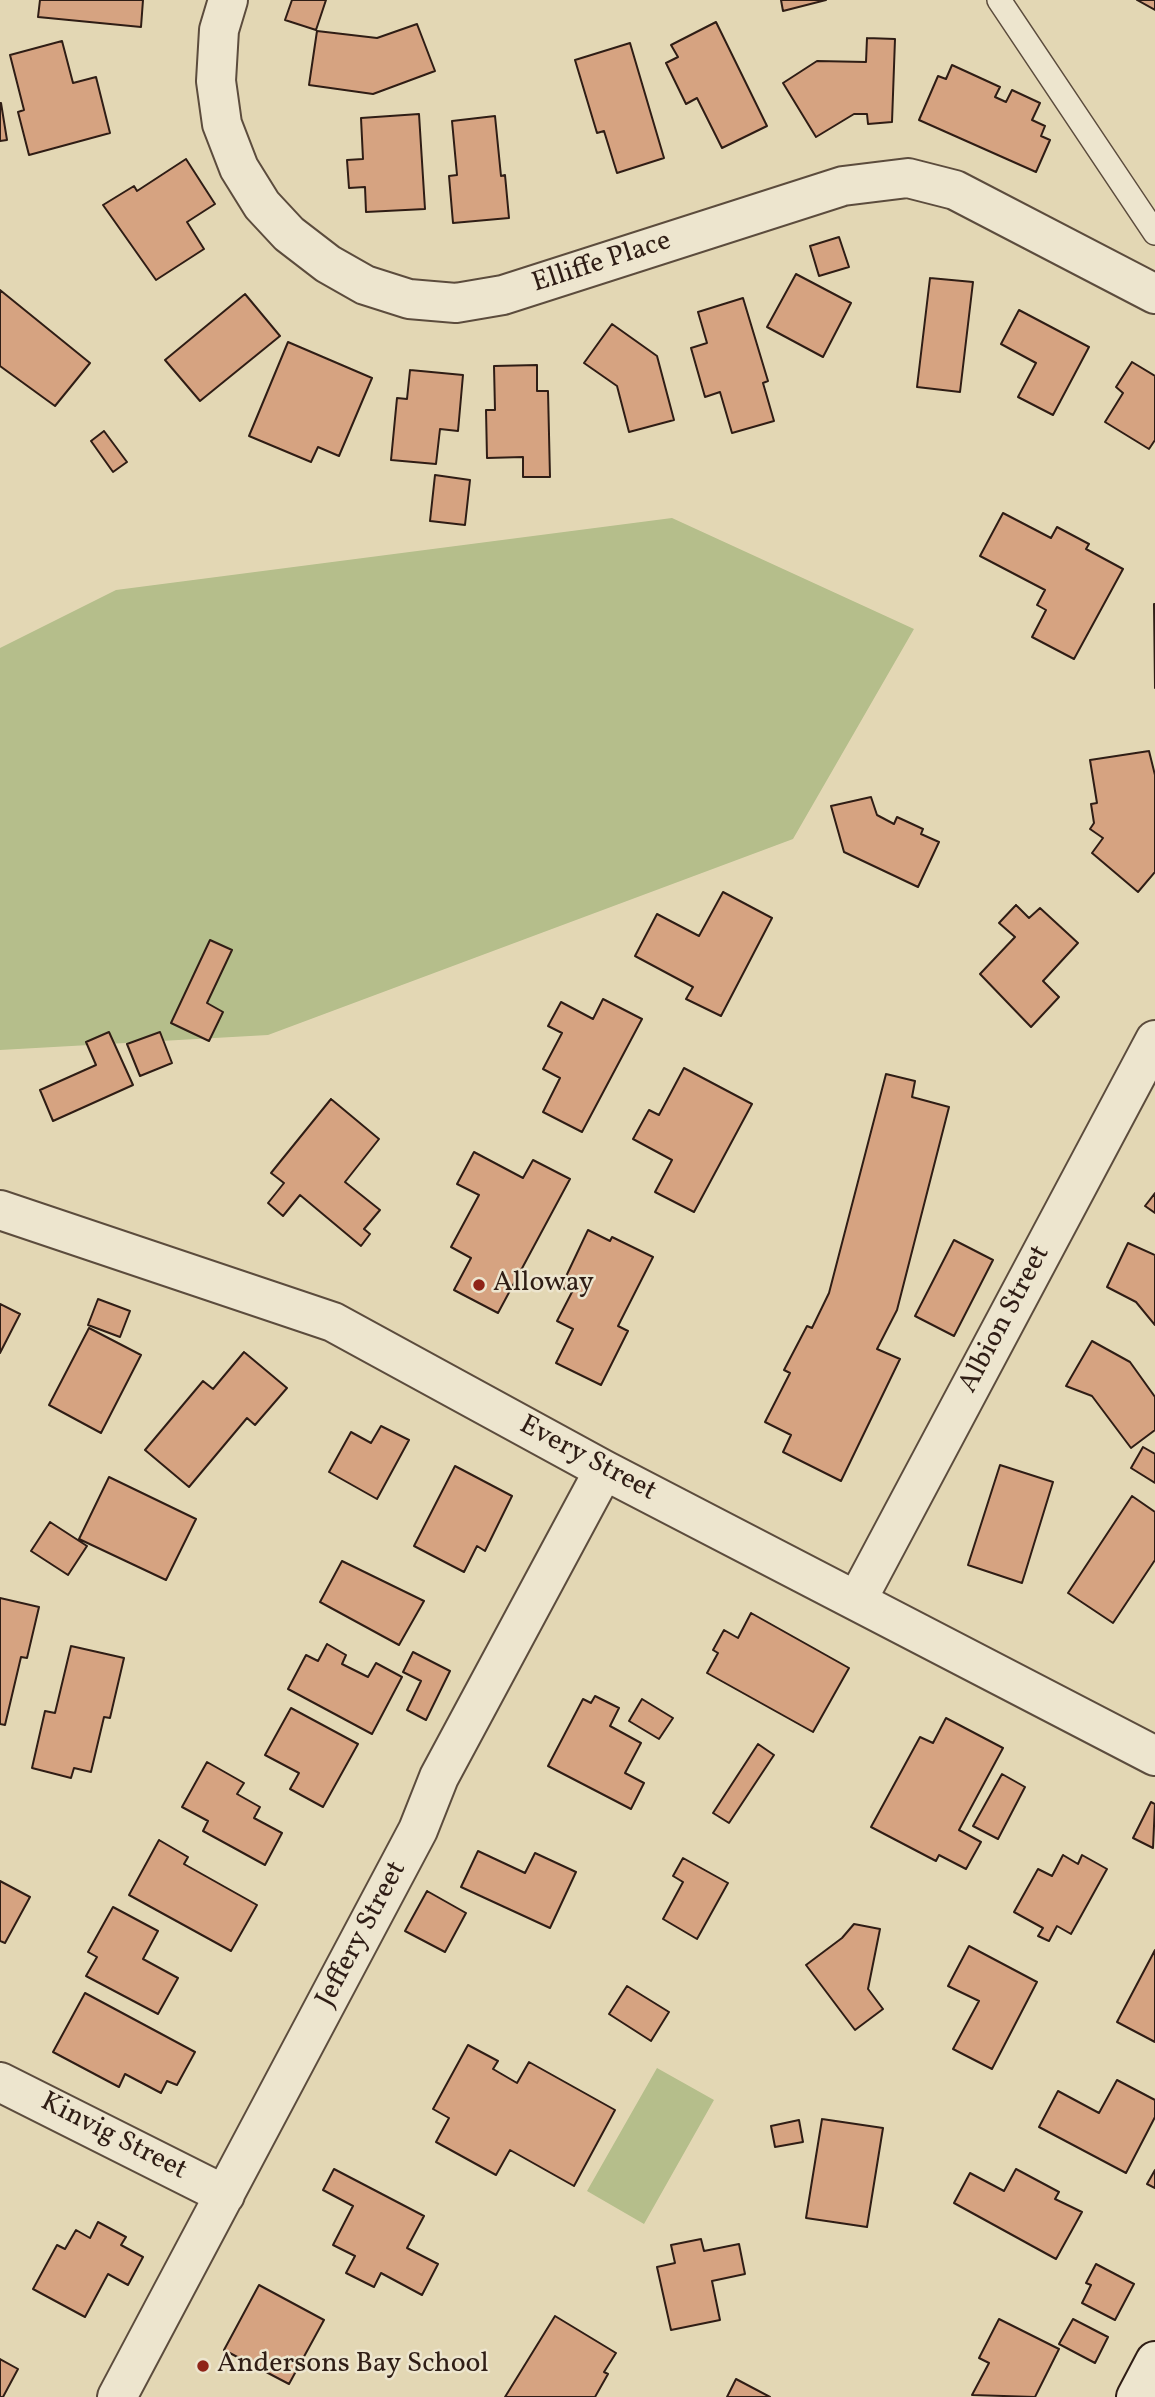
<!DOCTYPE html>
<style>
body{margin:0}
canvas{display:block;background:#e3d7b4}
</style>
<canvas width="1155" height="2397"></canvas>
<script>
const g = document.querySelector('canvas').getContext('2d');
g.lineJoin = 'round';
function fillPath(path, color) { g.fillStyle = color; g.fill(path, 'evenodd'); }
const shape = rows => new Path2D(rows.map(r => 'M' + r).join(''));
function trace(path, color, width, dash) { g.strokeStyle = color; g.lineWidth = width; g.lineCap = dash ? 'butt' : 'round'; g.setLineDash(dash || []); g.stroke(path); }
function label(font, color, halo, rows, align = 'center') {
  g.font = font + ' Vollkorn,serif'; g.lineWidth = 5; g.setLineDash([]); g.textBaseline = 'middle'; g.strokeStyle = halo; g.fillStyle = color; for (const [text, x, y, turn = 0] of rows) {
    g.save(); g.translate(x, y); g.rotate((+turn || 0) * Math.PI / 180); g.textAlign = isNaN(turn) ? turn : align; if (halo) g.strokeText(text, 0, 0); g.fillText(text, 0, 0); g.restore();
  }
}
const green = shape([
 [672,518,914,629,793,839,268,1035,0,1050,0,648,116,590],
 [657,2068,714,2100,644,2224,587,2191]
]);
const building = shape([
 [40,0,143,0,141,27,38,17,40,0],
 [292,0,326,0,316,30,285,20,292,0],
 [781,0,826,0,783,11,781,0],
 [1137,0,1155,0,1155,10,1137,0],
 [716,22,767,126,722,148,697,98,686,104,666,63,678,57,671,45,716,22],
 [417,24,435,71,373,94,309,85,317,31,377,38,417,24],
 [867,38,895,39,892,122,868,124,867,114,854,114,816,137,783,83,817,61,866,62,867,38],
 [62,41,73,83,96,77,110,133,29,155,18,112,24,110,10,55,62,41],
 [630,43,664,158,617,173,604,131,597,133,575,60,630,43],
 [952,65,1000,87,995,97,1006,102,1012,90,1040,103,1032,120,1045,126,1041,136,1050,140,1036,172,919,120,938,76,946,79,952,65],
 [1,103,7,140,0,141,0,103,1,103],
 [419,114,425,209,366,212,365,187,349,188,347,160,363,159,361,118,419,114],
 [495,116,501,176,505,175,509,218,453,223,449,176,457,175,452,121,495,116],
 [186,159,215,204,187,222,204,249,156,280,103,205,134,186,137,191,186,159],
 [839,237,849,267,819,276,810,246,839,237],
 [796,274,851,303,823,357,767,327,796,274],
 [930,278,973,282,960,392,917,387,930,278],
 [0,290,90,363,55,406,0,366,0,290],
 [245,294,280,336,200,401,165,360,245,294],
 [743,298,768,381,763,383,774,421,732,433,720,392,705,397,691,348,707,343,698,312,743,298],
 [1019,310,1089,347,1053,415,1018,397,1036,363,1001,344,1019,310],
 [612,324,657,356,674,420,629,432,617,386,584,363,612,324],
 [288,342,372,378,339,456,318,447,311,462,249,436,288,342],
 [1132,362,1155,376,1155,440,1149,449,1105,422,1123,393,1116,387,1132,362],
 [537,365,537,391,548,391,550,477,523,477,523,457,487,458,486,410,495,410,494,366,537,365],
 [410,370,463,375,458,431,440,429,436,464,391,460,397,398,407,399,410,370],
 [104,431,127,462,113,472,91,441,104,431],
 [435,475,470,480,465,525,430,521,435,475],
 [1003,513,1051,538,1057,527,1089,544,1086,549,1123,569,1074,659,1032,637,1046,610,1037,605,1045,590,980,556,1003,513],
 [1154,604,1155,604,1155,688,1154,604],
 [1149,751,1155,775,1155,872,1138,892,1092,853,1103,838,1090,829,1094,823,1091,804,1097,803,1090,760,1149,751],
 [871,797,877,815,894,824,897,817,923,829,921,834,939,842,918,887,844,852,831,806,871,797],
 [723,892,772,918,721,1016,686,999,693,987,635,956,657,914,699,936,723,892],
 [1016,905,1029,918,1040,908,1078,943,1043,981,1059,997,1031,1027,980,974,1015,937,999,923,1016,905],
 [210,940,232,950,207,1003,223,1012,209,1041,171,1023,210,940],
 [603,999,642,1019,582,1132,543,1112,560,1078,543,1069,562,1033,548,1026,561,1002,593,1019,603,999],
 [109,1032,133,1085,53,1121,40,1090,96,1065,86,1042,109,1032],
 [160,1032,172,1063,140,1076,127,1044,160,1032],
 [684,1068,752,1104,694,1212,655,1192,672,1160,633,1139,649,1110,659,1115,684,1068],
 [886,1074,915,1081,912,1097,949,1107,897,1310,877,1349,900,1359,841,1481,783,1452,791,1435,765,1422,790,1373,784,1370,807,1326,812,1328,829,1293,886,1074],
 [331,1099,379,1139,345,1182,380,1210,364,1229,370,1234,361,1246,300,1195,283,1216,268,1203,284,1183,271,1173,331,1099],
 [474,1152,523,1178,533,1160,570,1179,498,1313,454,1290,471,1258,451,1247,479,1195,457,1184,474,1152],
 [1155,1193,1155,1213,1145,1206,1155,1193],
 [588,1230,610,1241,612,1237,653,1257,618,1326,628,1331,601,1385,556,1363,573,1329,557,1321,572,1292,561,1287,588,1230],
 [954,1240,993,1260,954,1336,915,1316,954,1240],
 [1128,1243,1155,1255,1155,1325,1136,1302,1107,1287,1128,1243],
 [98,1299,130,1311,120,1337,88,1325,98,1299],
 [0,1304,20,1314,0,1353,0,1304],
 [89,1328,141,1355,101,1433,49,1405,89,1328],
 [1092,1341,1130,1362,1155,1397,1155,1430,1131,1448,1092,1396,1066,1386,1092,1341],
 [244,1352,287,1388,255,1425,247,1418,189,1487,145,1450,203,1381,213,1389,244,1352],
 [381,1426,409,1440,377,1499,329,1472,351,1432,371,1443,381,1426],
 [1143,1447,1155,1454,1155,1483,1131,1468,1143,1447],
 [1000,1465,1053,1482,1022,1583,968,1565,1000,1465],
 [455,1466,512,1496,485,1551,477,1546,464,1572,414,1546,455,1466],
 [109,1477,196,1519,166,1580,79,1539,109,1477],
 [1132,1496,1155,1512,1155,1560,1113,1623,1068,1593,1132,1496],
 [50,1522,87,1546,68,1575,31,1551,50,1522],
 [342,1561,424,1601,399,1645,320,1602,342,1561],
 [0,1598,39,1607,27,1658,21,1657,5,1725,0,1724,0,1598],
 [751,1613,849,1668,813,1732,707,1673,718,1653,713,1650,724,1630,738,1638,751,1613],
 [327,1644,346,1655,342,1664,368,1677,376,1663,402,1677,372,1734,288,1689,306,1655,318,1661,327,1644],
 [71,1646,124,1658,110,1718,104,1717,91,1772,74,1768,71,1778,32,1768,45,1711,55,1713,71,1646],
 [413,1652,450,1671,426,1720,407,1710,421,1681,403,1672,413,1652],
 [595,1696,619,1708,610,1726,641,1743,625,1773,644,1783,631,1809,548,1766,583,1699,591,1703,595,1696],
 [642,1699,673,1718,659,1739,629,1721,642,1699],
 [291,1708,358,1744,323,1807,290,1789,299,1773,265,1755,291,1708],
 [946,1718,1003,1748,959,1830,981,1842,966,1869,939,1855,936,1861,871,1827,920,1737,933,1743,946,1718],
 [758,1744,774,1755,729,1823,713,1813,758,1744],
 [207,1762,244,1783,237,1794,260,1807,254,1818,282,1833,265,1865,203,1831,208,1821,182,1807,207,1762],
 [1002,1774,1025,1787,998,1839,973,1826,1002,1774],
 [1151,1802,1155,1804,1153,1848,1133,1838,1151,1802],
 [159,1840,188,1857,184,1864,257,1905,231,1951,129,1895,159,1840],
 [478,1851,525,1873,535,1853,576,1872,550,1928,461,1887,478,1851],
 [1063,1855,1078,1864,1082,1855,1107,1869,1071,1934,1057,1926,1049,1941,1038,1936,1043,1928,1014,1912,1038,1869,1052,1876,1063,1855],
 [683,1858,728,1883,697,1939,663,1919,683,1882,673,1876,683,1858],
 [0,1881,30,1897,5,1943,0,1941,0,1881],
 [427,1891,466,1913,445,1952,405,1931,427,1891],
 [113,1907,158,1931,143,1959,178,1978,158,2014,86,1976,97,1957,88,1952,113,1907],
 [854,1924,880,1929,868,1989,883,2009,855,2030,806,1965,842,1938,854,1924],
 [969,1946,1037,1982,992,2069,953,2049,979,2001,948,1986,969,1946],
 [1155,1950,1155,2042,1117,2022,1155,1950],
 [627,1986,669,2012,651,2041,609,2014,627,1986],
 [85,1993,195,2052,177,2085,167,2081,161,2093,125,2074,119,2087,53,2052,85,1993],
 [468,2045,498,2061,493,2069,517,2083,529,2062,615,2110,574,2186,510,2150,496,2175,436,2142,449,2118,433,2109,468,2045],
 [1117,2080,1155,2100,1155,2117,1126,2173,1039,2127,1058,2091,1099,2113,1117,2080],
 [822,2119,883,2128,867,2227,806,2218,822,2119],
 [799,2120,803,2142,775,2147,771,2126,799,2120],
 [334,2169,424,2216,407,2248,438,2264,422,2295,381,2273,374,2287,346,2273,355,2256,333,2245,353,2206,323,2190,334,2169],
 [1016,2169,1059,2192,1055,2199,1082,2212,1056,2259,954,2203,970,2173,1004,2191,1016,2169],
 [1155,2170,1155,2188,1147,2184,1155,2170],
 [98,2222,126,2237,121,2245,143,2257,128,2285,108,2274,85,2317,33,2289,57,2245,65,2249,76,2230,90,2238,98,2222],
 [701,2239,704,2251,739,2244,745,2274,712,2281,720,2320,671,2330,657,2267,675,2263,671,2245,701,2239],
 [1096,2264,1134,2284,1115,2320,1082,2303,1091,2285,1086,2283,1096,2264],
 [259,2285,324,2320,289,2384,224,2350,259,2285],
 [555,2316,616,2353,604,2372,608,2374,595,2397,505,2397,555,2316],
 [999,2319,1059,2349,1035,2397,972,2395,989,2363,979,2358,999,2319],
 [1073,2319,1108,2337,1095,2363,1059,2344,1073,2319],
 [0,2359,18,2369,3,2397,0,2397,0,2359],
 [736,2379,770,2397,727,2397,736,2379]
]);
const service = shape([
 [999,0,1155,233]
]);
const minor = shape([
 [228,0,219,30,216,81,222,124,239,168,262,205,289,234,328,264,365,285,409,299,456,303,503,295,843,186,908,178,955,190,1155,294],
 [0,1210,333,1322,604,1470,1155,1756],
 [857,1600,1155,1040],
 [0,2082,225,2195],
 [117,2397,418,1830,439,1777,604,1470]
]);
const secondary = shape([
 [1136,2397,1155,2361]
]);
const markers = [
 [479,1285,7,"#8f2418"],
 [203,2366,7,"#8f2418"]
];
const streetNames = [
 ["Elliffe Place",602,264,-18],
 ["Albion Street",1006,1320,-62],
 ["Every Street",587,1460,28],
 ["Jeffery Street",363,1935,-62],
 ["Kinvig Street",113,2138,27]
];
const poiNames = [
 ["Alloway",493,1285],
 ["Andersons Bay School",217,2366]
];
fillPath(green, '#b5be8b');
fillPath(building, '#d6a381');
trace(building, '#2f1d15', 2);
trace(service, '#5c4c3d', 26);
trace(minor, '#5c4c3d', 42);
trace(secondary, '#2f1d15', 42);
trace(service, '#ede5ce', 23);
trace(minor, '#ede5ce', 38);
trace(secondary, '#ede5ce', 38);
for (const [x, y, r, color] of markers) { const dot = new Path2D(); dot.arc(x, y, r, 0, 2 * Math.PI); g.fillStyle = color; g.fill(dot); trace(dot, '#ede5ce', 2.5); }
label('28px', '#2f1d15', '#ede5ce', streetNames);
label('28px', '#2f1d15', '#ede5ce', poiNames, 'left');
</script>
